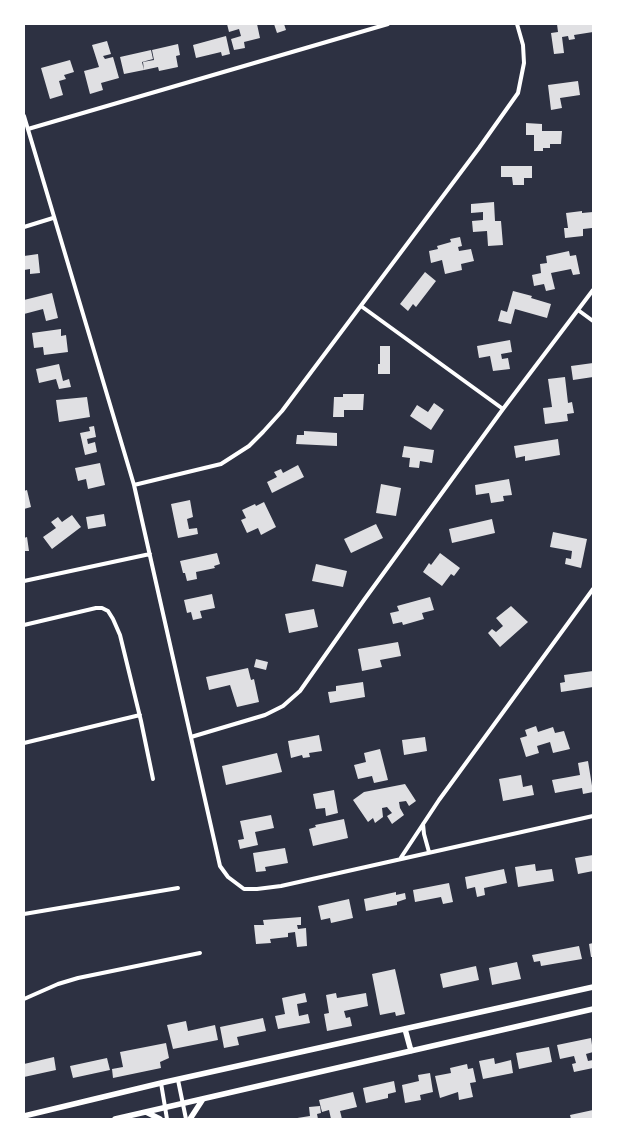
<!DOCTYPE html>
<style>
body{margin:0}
#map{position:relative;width:617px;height:1143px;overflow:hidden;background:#2d3142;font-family:"PT Sans Narrow",sans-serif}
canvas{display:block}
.frame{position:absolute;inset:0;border:25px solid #fff;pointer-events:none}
</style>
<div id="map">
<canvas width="617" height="1143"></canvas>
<div class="frame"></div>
</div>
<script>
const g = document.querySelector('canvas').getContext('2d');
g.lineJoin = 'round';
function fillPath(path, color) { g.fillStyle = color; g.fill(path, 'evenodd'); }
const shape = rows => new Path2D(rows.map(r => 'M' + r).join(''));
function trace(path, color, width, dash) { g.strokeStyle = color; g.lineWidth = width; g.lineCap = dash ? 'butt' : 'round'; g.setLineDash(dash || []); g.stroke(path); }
const building = shape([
 [227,24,257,24,260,38,244,42,245,48,234,50,231,39,241,36,239,29,229,32],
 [274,24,284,24,286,30,277,33],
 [557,24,592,24,593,32,574,35,575,39,569,40,568,36,562,37,564,53,554,54,551,33,558,32],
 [226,36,230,54,222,56,221,52,196,58,193,45],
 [107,41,111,54,103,56,105,59,113,57,119,78,101,83,103,90,90,94,84,71,99,67,92,45],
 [178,44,180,55,176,56,178,67,159,71,158,67,144,70,143,62,154,60,152,50],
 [151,50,153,59,142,62,144,70,124,74,120,57],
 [70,60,74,72,64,75,66,79,59,81,63,95,50,99,41,68],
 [578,81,580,95,560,98,562,108,551,110,548,85],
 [526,123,542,124,542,131,562,131,561,144,550,144,550,148,543,148,543,151,534,151,534,135,526,135],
 [501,166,532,166,532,178,524,178,524,185,513,185,512,177,501,177],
 [494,202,495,221,501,221,503,245,488,246,487,231,473,232,472,221,483,220,483,212,471,213,471,204],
 [582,211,582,213,593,212,592,228,583,229,583,236,565,238,564,228,568,228,566,213],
 [460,237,462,246,458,247,459,251,471,249,474,261,461,264,462,270,445,274,442,260,431,263,429,251,438,249,437,246,451,242,450,239],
 [569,251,570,256,576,255,580,274,573,275,571,269,551,273,555,289,546,291,544,284,534,286,532,275,541,273,540,264,547,263,546,256],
 [38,254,40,273,30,274,30,269,24,270,24,256],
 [425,272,436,281,416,307,413,304,408,311,400,304],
 [513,291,532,296,531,298,551,304,547,318,515,309,511,324,498,321,501,310,507,312],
 [52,293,58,318,46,321,43,309,24,314,24,300],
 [61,329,61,336,66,335,68,352,44,355,43,347,34,348,32,333],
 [510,340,512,352,501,354,502,359,508,358,510,369,493,371,490,356,479,358,477,346],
 [380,346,390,346,390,374,378,374,378,364,380,364],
 [593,363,593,377,573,380,571,366],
 [59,364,63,381,69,379,71,387,59,389,56,379,39,383,36,369],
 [565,377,568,403,572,402,574,413,567,414,568,421,545,424,543,408,552,407,548,379],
 [343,394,364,394,363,410,344,410,344,417,333,417,334,397,343,397],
 [87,397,90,417,59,422,56,400],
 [434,403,444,410,431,430,410,416,417,405,428,412],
 [94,426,96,437,87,439,88,444,95,442,97,452,85,455,80,433,90,431,89,427],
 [304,431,337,433,337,446,296,444,297,435,304,435],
 [558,439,560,455,525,461,525,456,516,458,514,446],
 [404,446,434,450,432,463,420,461,419,468,409,467,410,458,402,457],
 [100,463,105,485,88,489,86,479,78,481,75,468],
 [298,465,304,477,272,493,267,482,277,477,274,472,281,469,283,473],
 [509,479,512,495,503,496,504,501,491,503,489,493,476,495,475,485],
 [381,484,401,488,396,516,376,513],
 [27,490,31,507,24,509,24,491],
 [190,500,193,517,187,519,189,529,197,528,198,534,178,538,171,504],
 [264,502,276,527,261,535,258,528,247,533,241,520,246,518,242,510,255,504,256,506],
 [104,514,106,526,88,529,86,517],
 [72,515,81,527,52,549,43,537,56,528,51,522,58,517,62,522],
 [492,519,495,533,452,543,449,529],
 [376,524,383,538,351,553,344,539],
 [553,532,587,539,581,568,565,564,566,558,571,559,572,551,550,547],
 [27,537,29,551,24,551,24,538],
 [217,553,220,564,214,566,215,568,196,572,197,579,187,581,185,573,183,573,180,561],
 [440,553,460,568,454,576,451,574,442,586,423,572,429,563,431,565],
 [316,564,347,571,343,587,312,581],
 [212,594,215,608,200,611,202,618,193,620,191,612,187,613,184,600],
 [430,597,434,610,422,613,424,619,403,625,402,622,393,624,390,613,399,611,397,606],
 [511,606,528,622,500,647,488,633,492,629,496,632,503,626,496,618],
 [314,609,318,627,289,633,285,614],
 [398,642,401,656,380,660,382,667,362,671,358,649],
 [256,659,268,662,266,670,254,667],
 [248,668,251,680,254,679,259,702,237,707,230,685,209,690,206,677],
 [593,671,593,687,561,692,560,683,565,682,564,675],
 [363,682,365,697,330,703,328,692,336,691,336,686],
 [536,726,538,732,553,727,555,733,564,731,570,749,553,753,550,742,537,746,539,753,526,757,520,738,527,736,525,730],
 [319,735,322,751,309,753,310,757,303,758,302,755,291,758,288,741],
 [425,737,427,751,404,755,402,740],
 [380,749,388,780,374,783,372,776,358,779,354,765,366,762,364,753],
 [277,753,282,772,226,785,222,766],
 [588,761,593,792,583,794,582,788,555,793,552,780,580,775,578,763],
 [521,775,523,787,532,785,534,795,503,801,499,779],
 [405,784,416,801,409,806,406,801,399,802,400,808,404,815,392,824,387,816,392,813,387,807,382,808,383,817,375,823,373,818,368,822,353,800,364,792],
 [334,790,338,813,326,816,325,808,316,809,313,794],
 [271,815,274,828,255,832,258,845,240,849,238,840,244,839,240,821],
 [344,819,348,838,313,846,309,829,316,827,315,825],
 [285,848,288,863,265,867,266,871,256,872,253,853],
 [593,855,593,871,578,874,575,858],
 [535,864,536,871,552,869,554,881,518,887,515,867],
 [504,869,507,883,484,888,485,895,477,897,475,887,467,889,465,877],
 [449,883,453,902,443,904,441,897,415,902,413,890],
 [396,892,396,895,405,893,406,899,397,902,397,905,366,911,364,899],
 [349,899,353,918,331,923,330,918,321,920,318,906],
 [301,917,301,925,297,925,298,929,306,928,307,946,297,947,295,932,288,933,288,937,270,939,271,943,256,944,254,925,264,925,263,920],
 [593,943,593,957,591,957,589,944],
 [579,946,582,959,541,966,540,961,534,962,532,955],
 [517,962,521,979,492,985,489,968],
 [476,966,479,980,443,988,440,974],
 [395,969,405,1014,396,1016,395,1012,380,1015,372,974],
 [305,993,307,1002,297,1004,299,1016,308,1014,310,1023,278,1029,275,1016,285,1014,282,998],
 [336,993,337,998,366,993,368,1006,344,1011,346,1018,350,1017,352,1026,327,1031,324,1014,329,1013,326,995],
 [263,1018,266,1031,237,1037,239,1045,224,1048,220,1027],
 [186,1021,188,1031,215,1025,218,1040,173,1049,167,1025],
 [591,1038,593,1052,586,1054,588,1061,593,1060,593,1068,574,1072,572,1064,576,1063,574,1056,560,1059,557,1045],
 [166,1043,169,1058,160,1062,161,1068,113,1078,112,1069,123,1067,120,1052],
 [549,1047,552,1062,519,1069,516,1053],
 [54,1057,56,1070,24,1077,24,1064],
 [107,1058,110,1070,73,1078,70,1066],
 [494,1058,495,1064,511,1060,513,1073,483,1079,479,1061],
 [467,1064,468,1069,473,1068,476,1082,470,1083,473,1097,459,1100,458,1092,440,1098,435,1076,451,1073,450,1068],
 [430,1073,433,1092,420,1095,421,1100,405,1103,402,1085,419,1081,418,1075],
 [394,1081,396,1092,388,1094,388,1098,366,1103,363,1088],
 [353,1092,357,1107,340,1111,342,1119,331,1119,329,1110,322,1112,319,1100],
 [320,1106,321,1113,317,1114,318,1119,291,1119,310,1116,309,1107],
 [593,1110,593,1119,571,1119,570,1115]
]);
const minor = shape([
 [24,116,134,485,220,866,228,877,244,889,257,889,281,886,593,816],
 [28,129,388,24],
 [24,227,53,218],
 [361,306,503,409],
 [578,310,593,321],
 [134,485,221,464,249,446,263,432,282,411,479,148,518,93,524,63,523,45,517,24],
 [24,581,150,554],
 [24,625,96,608,102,608,108,611,113,619,120,635,141,721,153,779],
 [191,737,265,715,283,706,300,691,364,600,503,409,593,290],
 [24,743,140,715],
 [423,824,424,834,429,852],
 [400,859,439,800,593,589],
 [24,914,178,888],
 [24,999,58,984,78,978,200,953],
 [178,1080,186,1119],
 [161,1083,167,1119]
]);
const tertiary = shape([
 [405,1029,411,1051],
 [146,1112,160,1119],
 [24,1116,161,1083,593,987],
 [115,1119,593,1009],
 [190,1119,203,1099]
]);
fillPath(building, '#e0e0e3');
trace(minor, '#fff', 4);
trace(tertiary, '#fff', 5.5);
</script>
